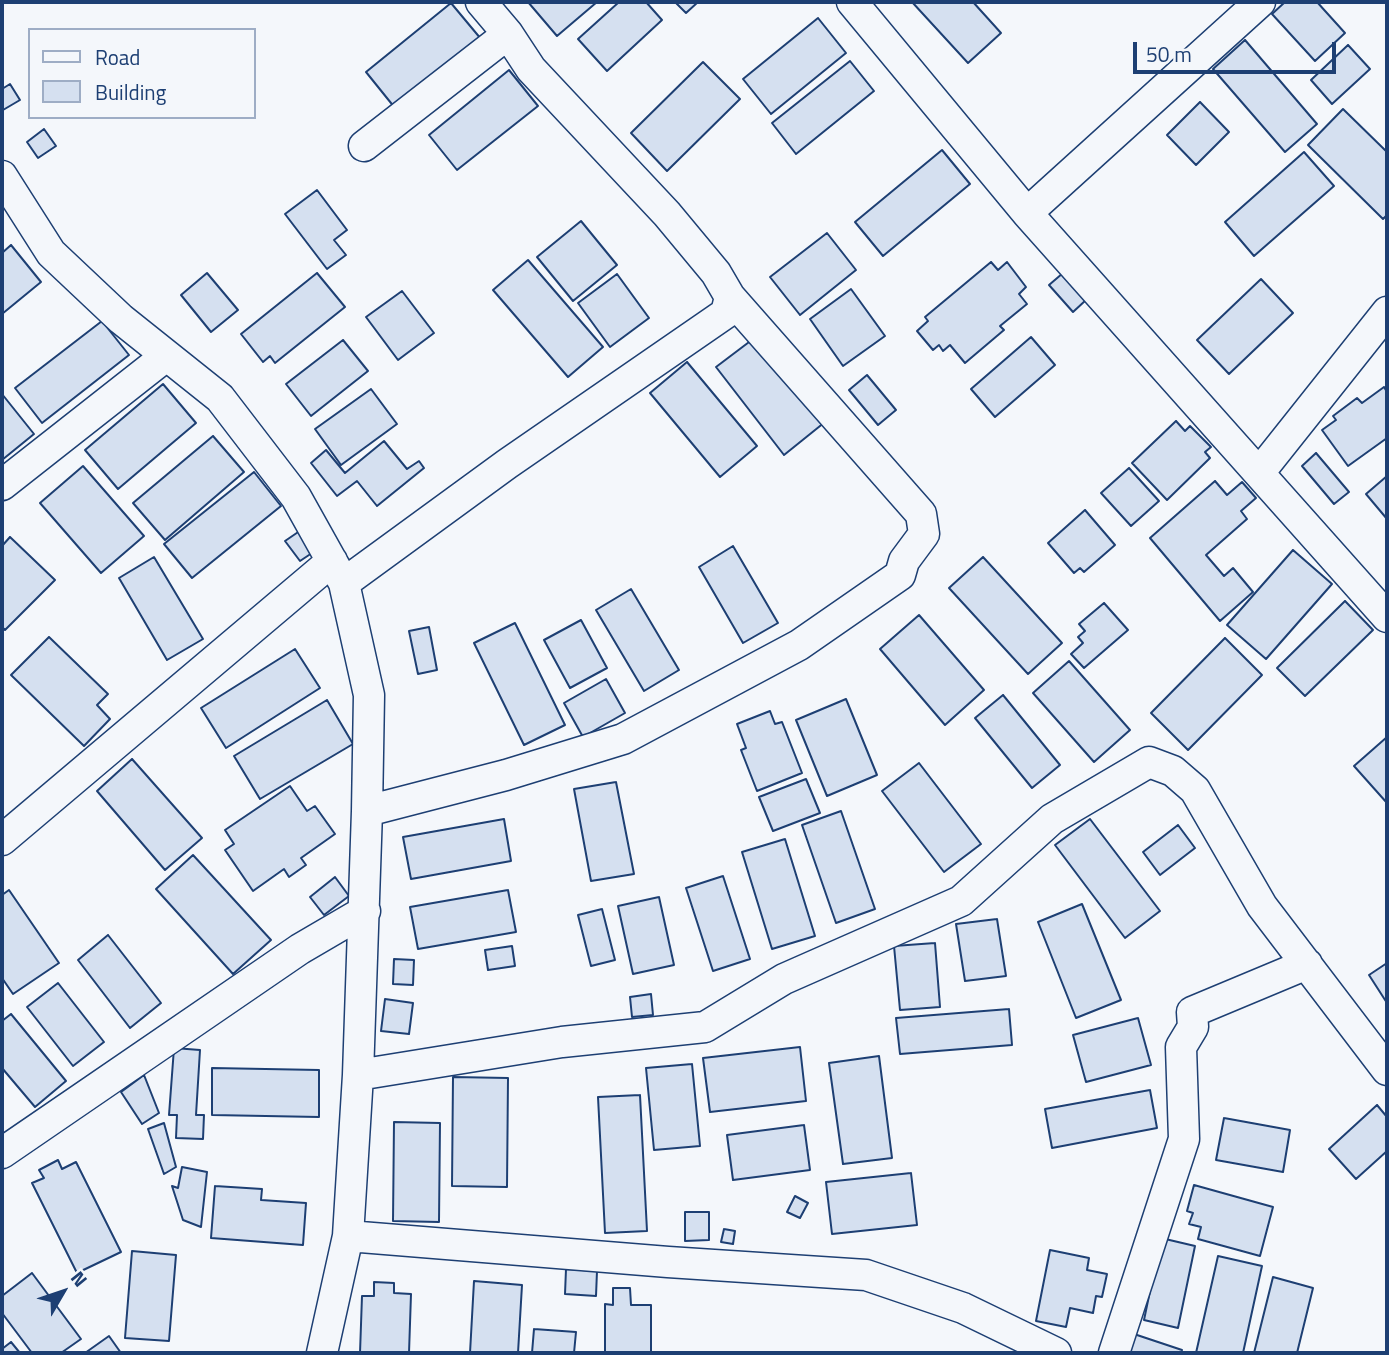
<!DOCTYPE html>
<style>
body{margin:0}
#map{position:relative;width:1389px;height:1355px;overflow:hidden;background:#f4f7fb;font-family:"Titillium Web",sans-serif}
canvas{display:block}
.frame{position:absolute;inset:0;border:4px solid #1d3f73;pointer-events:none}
.legend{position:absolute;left:28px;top:28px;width:228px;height:91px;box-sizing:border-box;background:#f4f7fb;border:2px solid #9eadc5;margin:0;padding:9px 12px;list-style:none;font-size:21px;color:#1d3f73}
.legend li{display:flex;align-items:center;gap:14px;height:35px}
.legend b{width:35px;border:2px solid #9eadc5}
.north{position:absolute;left:28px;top:1257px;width:70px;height:70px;-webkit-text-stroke:5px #f4f7fb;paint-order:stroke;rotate:51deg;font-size:19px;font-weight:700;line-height:28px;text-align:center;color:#1d3f73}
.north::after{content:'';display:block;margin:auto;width:24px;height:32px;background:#1d3f73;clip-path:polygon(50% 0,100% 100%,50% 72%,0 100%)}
.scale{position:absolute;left:1133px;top:42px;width:203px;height:32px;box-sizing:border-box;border:4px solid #1d3f73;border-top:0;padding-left:9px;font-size:21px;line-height:24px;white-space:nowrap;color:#1d3f73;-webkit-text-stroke:5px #f4f7fb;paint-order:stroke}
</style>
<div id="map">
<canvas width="1389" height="1355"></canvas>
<div class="frame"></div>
<ul class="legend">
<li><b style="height:9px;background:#f4f7fb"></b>Road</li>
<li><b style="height:19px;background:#d5e0f0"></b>Building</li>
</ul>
<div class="north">N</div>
<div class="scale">50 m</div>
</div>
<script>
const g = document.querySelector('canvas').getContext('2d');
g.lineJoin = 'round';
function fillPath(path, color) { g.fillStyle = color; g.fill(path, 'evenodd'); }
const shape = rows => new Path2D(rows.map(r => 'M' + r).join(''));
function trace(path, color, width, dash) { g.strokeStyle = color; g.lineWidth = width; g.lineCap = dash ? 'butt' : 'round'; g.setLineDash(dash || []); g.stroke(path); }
const building = shape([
 [528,2,597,2,557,36,528,2],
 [619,2,646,2,662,20,607,71,578,39,619,2],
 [675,2,698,2,686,13,675,2],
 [912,2,973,2,1001,33,968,63,912,2],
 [1285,2,1317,2,1345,33,1315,61,1272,14,1285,2],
 [451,3,481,39,395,108,366,72,451,3],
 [818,18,846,53,771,114,743,79,818,18],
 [1245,40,1317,124,1285,152,1213,69,1245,40],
 [1348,45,1370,69,1332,104,1311,80,1348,45],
 [850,61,874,91,796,154,772,123,850,61],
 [703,62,740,99,667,171,631,133,703,62],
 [509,70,538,106,457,170,429,135,509,70],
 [10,84,20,100,3,110,2,89,10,84],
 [1200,102,1229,132,1196,165,1167,135,1200,102],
 [1343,109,1387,152,1387,215,1383,219,1308,145,1343,109],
 [44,129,56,146,38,158,27,142,44,129],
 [942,150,970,184,883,256,855,222,942,150],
 [1304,152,1334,186,1254,256,1225,222,1304,152],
 [317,190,347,230,334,240,346,255,327,269,285,214,317,190],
 [581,221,617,265,573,301,537,257,581,221],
 [827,233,856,270,800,315,770,277,827,233],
 [11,245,41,282,2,314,2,253,11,245],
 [528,260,603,347,568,377,493,290,528,260],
 [991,262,998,270,1007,262,1026,287,1019,294,1027,304,1000,326,1004,330,965,363,950,345,943,351,939,345,933,350,917,331,928,321,925,317,991,262],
 [207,273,238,310,211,332,181,295,207,273],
 [317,273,345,307,275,363,270,356,263,362,241,334,317,273],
 [1063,273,1086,300,1073,312,1049,285,1063,273],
 [617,274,649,318,610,347,578,303,617,274],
 [1261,279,1293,313,1229,374,1197,340,1261,279],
 [851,289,885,336,843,366,810,319,851,289],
 [402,291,434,333,398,360,366,317,402,291],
 [102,321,129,355,42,423,15,388,102,321],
 [757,336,825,422,784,455,716,367,757,336],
 [1031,337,1055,365,995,417,971,389,1031,337],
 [343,340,368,371,311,416,286,384,343,340],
 [687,362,757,446,720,477,650,393,687,362],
 [867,375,896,410,878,425,849,390,867,375],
 [163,384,196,423,118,489,85,450,163,384],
 [1384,387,1387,392,1387,438,1348,466,1322,430,1336,420,1333,416,1357,398,1362,403,1384,387],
 [371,389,397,424,341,465,315,429,371,389],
 [2,394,34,434,2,460,2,394],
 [1176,421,1185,431,1190,426,1211,447,1205,452,1210,458,1167,500,1132,463,1176,421],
 [213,436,244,472,165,540,133,503,213,436],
 [384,441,407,469,419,461,424,468,377,506,357,481,337,496,311,463,326,450,345,473,384,441],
 [1316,453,1349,492,1334,504,1302,466,1316,453],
 [83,466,144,536,101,573,40,503,83,466],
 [1129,468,1159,501,1131,526,1101,493,1129,468],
 [254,472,281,506,192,578,164,544,254,472],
 [1387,476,1387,519,1366,494,1387,476],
 [1215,481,1227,495,1242,482,1256,498,1241,511,1247,519,1206,555,1224,576,1233,568,1253,592,1220,621,1150,538,1215,481],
 [1085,510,1115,545,1084,572,1080,568,1074,573,1048,543,1085,510],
 [304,528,318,549,300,561,285,541,304,528],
 [10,537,55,580,5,630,2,627,2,546,10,537],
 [733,546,778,623,743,643,699,567,733,546],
 [1293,550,1332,584,1266,659,1227,625,1293,550],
 [154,557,203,639,167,660,119,578,154,557],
 [983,557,1062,643,1028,674,949,588,983,557],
 [631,589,679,670,644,691,596,610,631,589],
 [1345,601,1373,630,1305,696,1277,668,1345,601],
 [1104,603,1128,630,1084,668,1071,654,1083,643,1078,637,1085,631,1079,624,1104,603],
 [919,615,984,690,945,725,880,649,919,615],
 [581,620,607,668,570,688,544,640,581,620],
 [515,623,565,725,524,745,474,643,515,623],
 [429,627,437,670,418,674,409,631,429,627],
 [49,637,108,694,97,705,110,719,84,746,11,675,49,637],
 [1225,638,1262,675,1188,750,1151,713,1225,638],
 [295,649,320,688,226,748,201,708,295,649],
 [1069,661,1130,730,1094,762,1033,693,1069,661],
 [606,679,625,713,583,737,564,703,606,679],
 [1003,695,1060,765,1032,788,975,718,1003,695],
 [846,699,877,775,827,796,796,720,846,699],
 [327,700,353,744,260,799,234,756,327,700],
 [770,711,775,724,782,722,802,773,757,791,741,750,746,748,737,724,770,711],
 [1387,737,1387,803,1354,766,1387,737],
 [132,759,202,838,165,870,97,791,132,759],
 [919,763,981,844,944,872,882,791,919,763],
 [806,779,820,813,773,831,759,797,806,779],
 [616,782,634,874,591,881,574,789,616,782],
 [290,786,307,811,315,806,335,834,301,858,306,865,289,877,284,869,253,891,225,850,234,844,225,830,290,786],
 [841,811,875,909,836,923,802,825,841,811],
 [504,819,511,861,411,879,403,837,504,819],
 [1090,819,1160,911,1125,938,1055,845,1090,819],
 [1178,825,1195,848,1160,875,1143,852,1178,825],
 [785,839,815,936,772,949,742,852,785,839],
 [193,855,271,940,233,974,156,889,193,855],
 [723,876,750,959,713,971,686,888,723,876],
 [335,877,349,896,324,915,310,897,335,877],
 [9,890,59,963,13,994,2,978,2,895,9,890],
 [508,890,516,932,418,949,410,907,508,890],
 [659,897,674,965,633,974,618,906,659,897],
 [1082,904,1121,1000,1076,1018,1038,922,1082,904],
 [602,909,615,960,591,966,578,915,602,909],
 [997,919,1006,976,965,981,956,924,997,919],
 [108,935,161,1003,130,1028,78,960,108,935],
 [935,943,940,1007,900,1010,894,946,935,943],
 [512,946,515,966,488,970,485,950,512,946],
 [394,959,414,960,413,985,393,984,394,959],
 [1387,963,1387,1003,1369,975,1387,963],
 [58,983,104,1042,73,1066,27,1007,58,983],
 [651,994,653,1015,632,1017,630,997,651,994],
 [385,999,413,1003,409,1034,381,1031,385,999],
 [1009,1009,1012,1045,900,1054,896,1018,1009,1009],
 [11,1014,66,1081,35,1107,2,1068,2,1021,11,1014],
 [1138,1018,1151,1065,1086,1082,1073,1035,1138,1018],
 [800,1047,806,1101,710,1112,703,1058,800,1047],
 [174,1048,200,1050,196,1115,204,1115,203,1139,176,1138,177,1115,169,1115,174,1048],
 [879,1056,892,1158,843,1164,829,1063,879,1056],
 [692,1064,700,1146,654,1150,646,1068,692,1064],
 [212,1068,319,1070,319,1117,212,1115,212,1068],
 [144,1075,159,1113,142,1124,121,1092,144,1075],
 [453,1077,508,1078,507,1187,452,1186,453,1077],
 [1150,1090,1157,1128,1052,1148,1045,1109,1150,1090],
 [640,1095,647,1231,605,1233,598,1097,640,1095],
 [1377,1105,1387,1117,1387,1151,1356,1179,1329,1149,1377,1105],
 [1224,1118,1290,1130,1283,1172,1216,1160,1224,1118],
 [394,1122,440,1123,439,1222,393,1221,394,1122],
 [164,1123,176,1167,164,1174,148,1129,164,1123],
 [804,1125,810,1170,733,1180,727,1135,804,1125],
 [58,1160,62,1169,76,1162,121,1252,77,1273,32,1183,44,1178,39,1170,58,1160],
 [182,1167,207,1172,201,1227,183,1220,172,1186,178,1188,182,1167],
 [911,1173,917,1225,832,1234,826,1182,911,1173],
 [1194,1185,1273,1207,1260,1256,1198,1239,1201,1227,1189,1224,1193,1213,1187,1211,1194,1185],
 [215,1186,262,1189,261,1200,306,1203,303,1245,211,1238,215,1186],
 [795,1196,808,1203,800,1218,787,1212,795,1196],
 [685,1212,709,1212,709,1240,685,1241,685,1212],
 [724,1229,735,1231,733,1244,721,1242,724,1229],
 [1161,1238,1195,1246,1178,1328,1144,1320,1161,1238],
 [1050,1250,1089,1258,1087,1270,1107,1274,1102,1297,1096,1296,1093,1313,1070,1308,1066,1327,1036,1321,1050,1250],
 [132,1251,176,1255,169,1341,125,1338,132,1251],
 [1218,1256,1262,1266,1243,1353,1196,1353,1218,1256],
 [566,1269,597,1271,596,1296,565,1294,566,1269],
 [32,1273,81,1339,61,1353,32,1353,2,1313,2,1296,32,1273],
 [1273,1277,1313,1288,1297,1353,1254,1353,1273,1277],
 [474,1281,522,1285,518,1353,470,1353,474,1281],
 [374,1282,394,1283,394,1293,411,1294,409,1353,360,1353,362,1296,374,1296,374,1282],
 [613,1288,630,1288,631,1305,651,1305,651,1353,605,1353,605,1304,613,1305,613,1288],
 [534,1329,576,1332,574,1353,532,1353,534,1329],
 [1128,1332,1182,1350,1181,1353,1121,1353,1128,1332],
 [109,1336,121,1353,85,1353,109,1336],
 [11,1342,20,1353,2,1353,2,1349,11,1342]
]);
const minor = shape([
 [852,2,1027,213,1387,617],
 [364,146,508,34],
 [2,176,51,253,121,319,220,398,296,497,344,583,369,695,367,811,358,1075,348,1236,322,1353],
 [1027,213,1260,2],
 [1259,473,1387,312],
 [2,485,166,356],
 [344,583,507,464,726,313,730,297,716,273,667,214,531,69,508,34,481,2],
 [367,811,506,775,623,739,799,645,900,575,904,561,924,534,921,514,730,297],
 [2,840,332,561],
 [358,1075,562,1042,705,1027,784,979,961,901,1052,819,1149,762,1173,771,1195,790,1262,906,1387,1070],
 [2,1153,300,949,365,911],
 [348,1236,668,1262,866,1275,963,1308,1056,1353],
 [1114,1353,1184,1139,1181,1047,1193,1027,1192,1012,1307,964]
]);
fillPath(building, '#d5e0f0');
trace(building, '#1d3f73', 2);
trace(minor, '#1d3f73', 33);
trace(minor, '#f4f7fb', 30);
</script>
